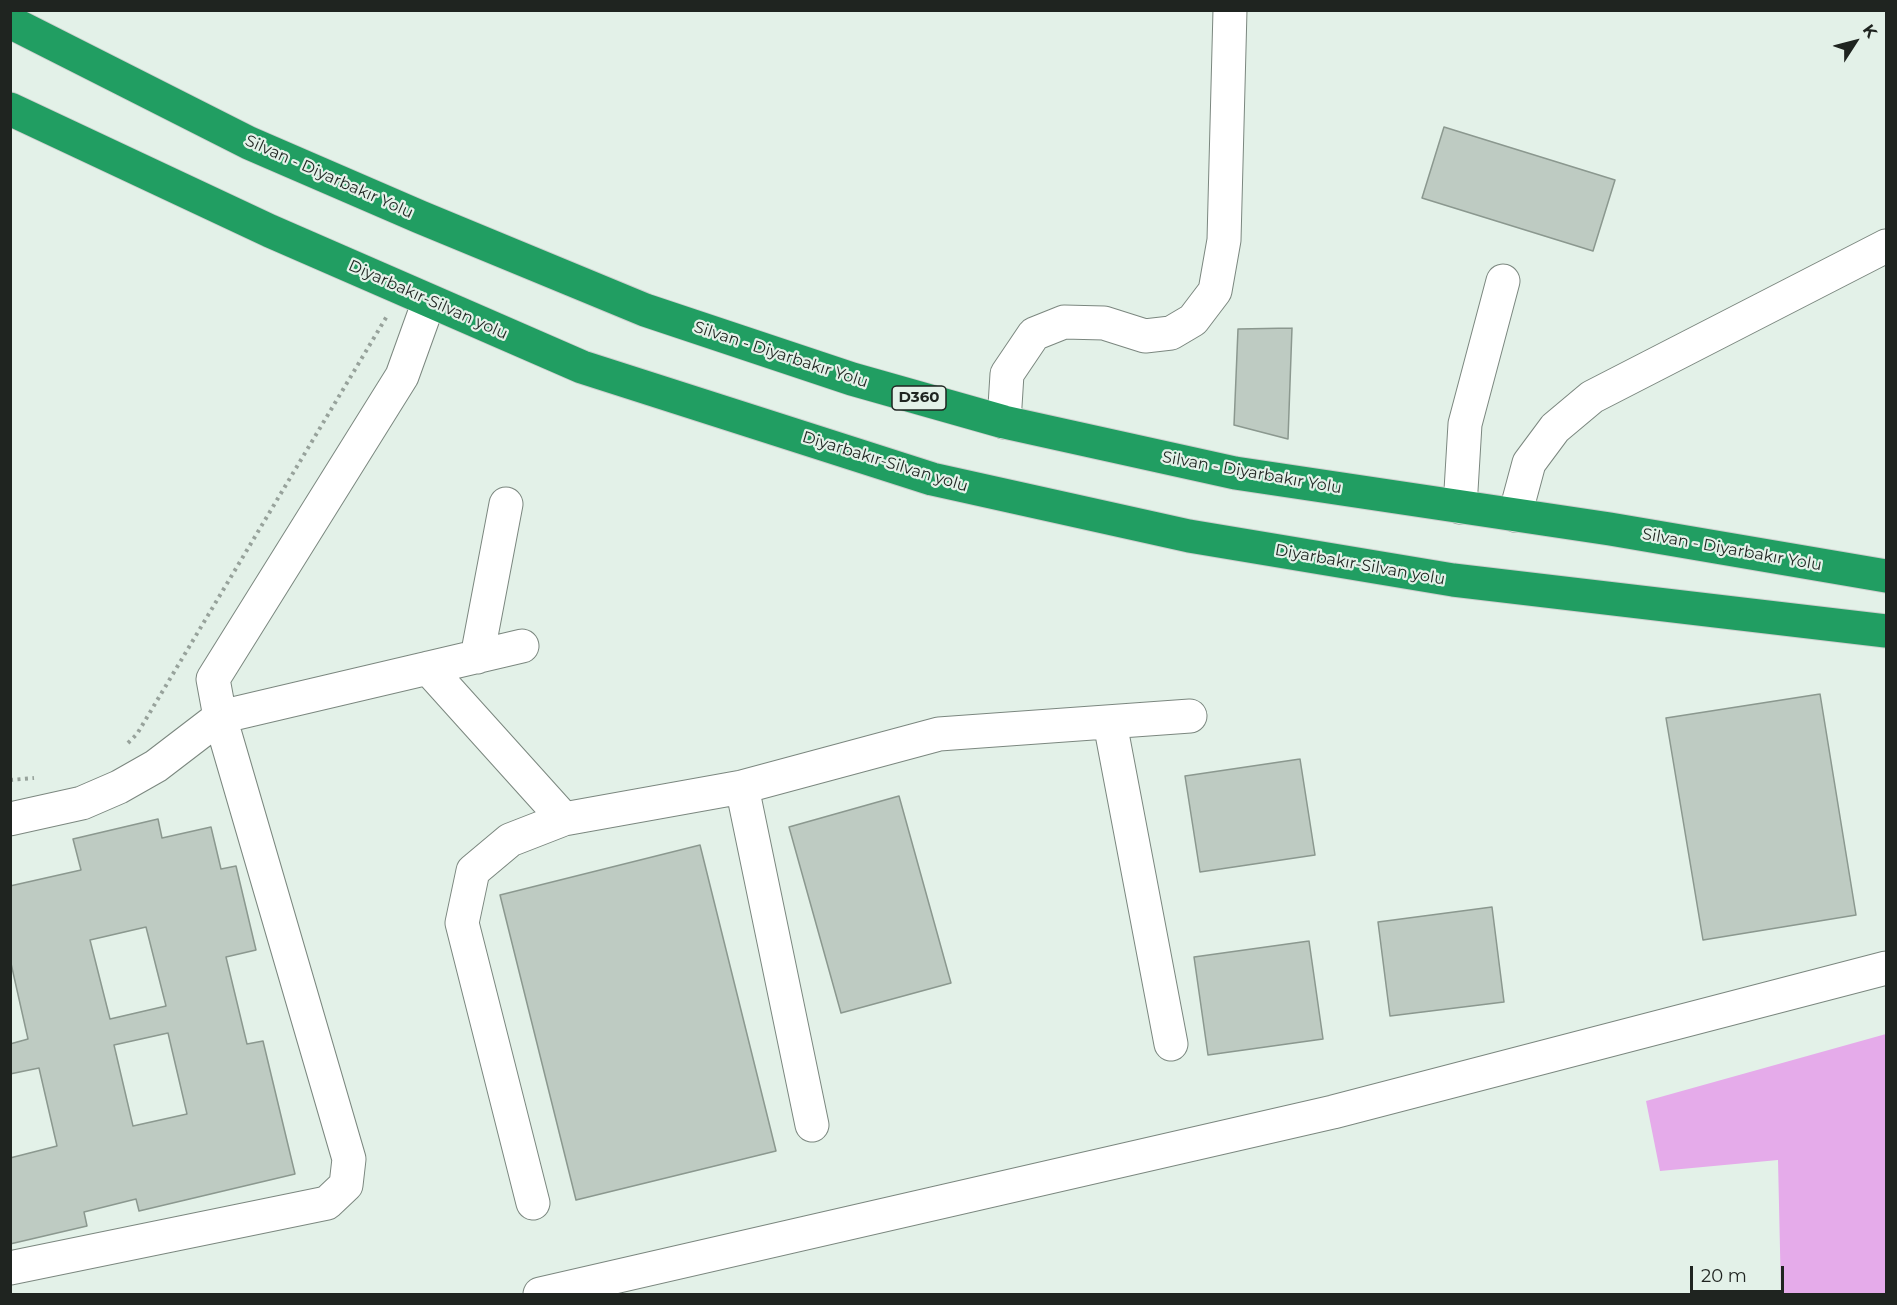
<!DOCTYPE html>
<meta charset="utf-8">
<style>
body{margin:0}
#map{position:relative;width:1897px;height:1305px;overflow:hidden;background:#e3f1e8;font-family:Montserrat,sans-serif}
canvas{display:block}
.frame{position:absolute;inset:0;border:12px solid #1f2420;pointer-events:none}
.north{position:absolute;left:1825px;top:12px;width:60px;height:60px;-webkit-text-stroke:4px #e3f1e8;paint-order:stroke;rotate:54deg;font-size:16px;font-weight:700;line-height:24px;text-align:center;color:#1f2420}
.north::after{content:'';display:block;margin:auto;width:21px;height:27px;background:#1f2420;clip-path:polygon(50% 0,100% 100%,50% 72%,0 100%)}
.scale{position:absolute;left:1690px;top:1266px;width:94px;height:27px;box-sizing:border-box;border:3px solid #1f2420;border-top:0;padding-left:8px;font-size:18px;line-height:21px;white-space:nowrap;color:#1f2420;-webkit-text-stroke:4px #e3f1e8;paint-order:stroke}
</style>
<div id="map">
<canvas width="1897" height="1305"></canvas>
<div class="frame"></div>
<div class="north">K</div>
<div class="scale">20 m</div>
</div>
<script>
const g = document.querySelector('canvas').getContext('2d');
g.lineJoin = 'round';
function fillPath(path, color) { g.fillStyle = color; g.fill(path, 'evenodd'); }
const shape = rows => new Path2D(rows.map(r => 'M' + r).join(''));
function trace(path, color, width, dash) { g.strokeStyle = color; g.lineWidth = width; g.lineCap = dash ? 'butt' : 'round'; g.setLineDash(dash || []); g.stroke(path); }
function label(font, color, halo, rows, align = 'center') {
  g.font = font + ' Montserrat,sans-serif'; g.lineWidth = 4.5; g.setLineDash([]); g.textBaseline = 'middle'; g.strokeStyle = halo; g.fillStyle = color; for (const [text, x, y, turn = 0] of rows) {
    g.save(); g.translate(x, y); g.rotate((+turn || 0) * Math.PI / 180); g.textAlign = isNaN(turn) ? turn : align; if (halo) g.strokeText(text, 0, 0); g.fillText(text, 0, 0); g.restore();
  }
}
const green = shape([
 [1886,1034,1886,1294,1781,1294,1778,1160,1660,1171,1646,1101]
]);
const building = shape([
 [1444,127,1615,180,1593,251,1422,198,1444,127],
 [1292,328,1288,439,1234,425,1238,329,1292,328],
 [1820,694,1856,915,1703,940,1666,718,1820,694],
 [1300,759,1315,855,1200,872,1185,776,1300,759],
 [899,796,951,983,841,1013,789,827,899,796],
 [158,819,162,838,211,827,221,869,236,866,256,950,226,957,247,1044,263,1041,295,1174,139,1211,136,1199,84,1212,87,1226,10,1244,10,1158,57,1146,39,1068,10,1074,10,1044,28,1039,10,959,10,886,81,870,73,839,158,819],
 [146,927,166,1006,110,1019,90,940,146,927],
 [168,1033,187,1114,133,1126,114,1045,168,1033],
 [700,845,776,1151,576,1200,500,895,700,845],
 [1492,907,1504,1002,1390,1016,1378,922,1492,907],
 [1309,941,1323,1039,1208,1055,1194,957,1309,941]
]);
const path = shape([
 [128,743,137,734,387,316],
 [10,780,34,778]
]);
const minor = shape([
 [1004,422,1007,374,1034,334,1064,322,1104,323,1145,336,1171,333,1193,320,1215,291,1224,240,1230,10],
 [1460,507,1465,424,1503,281],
 [1515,515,1529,463,1555,428,1592,397,1886,246],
 [477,657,506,504],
 [428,668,564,819],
 [1110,723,1171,1044],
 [742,787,812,1125],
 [10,819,82,803,119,787,156,766,220,717,213,679,402,376,429,301],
 [533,1203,462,923,473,871,510,840,564,819,742,787,939,734,1190,716],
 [10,1268,327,1203,346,1185,349,1159,220,717,522,646],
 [540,1294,1333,1112,1886,968]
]);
const highway = shape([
 [10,22,249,143,420,217,645,310,852,379,1004,422,1235,473,1610,529,1886,576],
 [10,109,270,231,582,367,932,479,1189,536,1453,580,1886,631]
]);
const shields = [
 [919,398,54]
];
const shieldNames = [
 ["D360",919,398]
];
const streetNames = [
 ["Silvan - Diyarbakır Yolu",329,177,24],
 ["Diyarbakır-Silvan yolu",428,300,24],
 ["Silvan - Diyarbakır Yolu",781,355,18],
 ["Diyarbakır-Silvan yolu",885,462,17],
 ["Silvan - Diyarbakır Yolu",1252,473,10],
 ["Silvan - Diyarbakır Yolu",1732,550,10],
 ["Diyarbakır-Silvan yolu",1360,565,10]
];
fillPath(green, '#e5abea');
fillPath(building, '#becbc2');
trace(building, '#8b988f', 1.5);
trace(minor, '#7b877f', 35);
trace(highway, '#cecfce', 35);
trace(path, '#97a29b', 4, [3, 4.5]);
trace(minor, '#fff', 33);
trace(highway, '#219e62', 33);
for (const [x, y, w] of shields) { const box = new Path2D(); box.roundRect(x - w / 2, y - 12, w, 24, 4.5); g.fillStyle = '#e3f1e8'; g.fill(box); trace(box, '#1f2420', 1.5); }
label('bold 15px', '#1f2420', null, shieldNames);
label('16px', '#1f2420', '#e3f1e8', streetNames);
</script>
